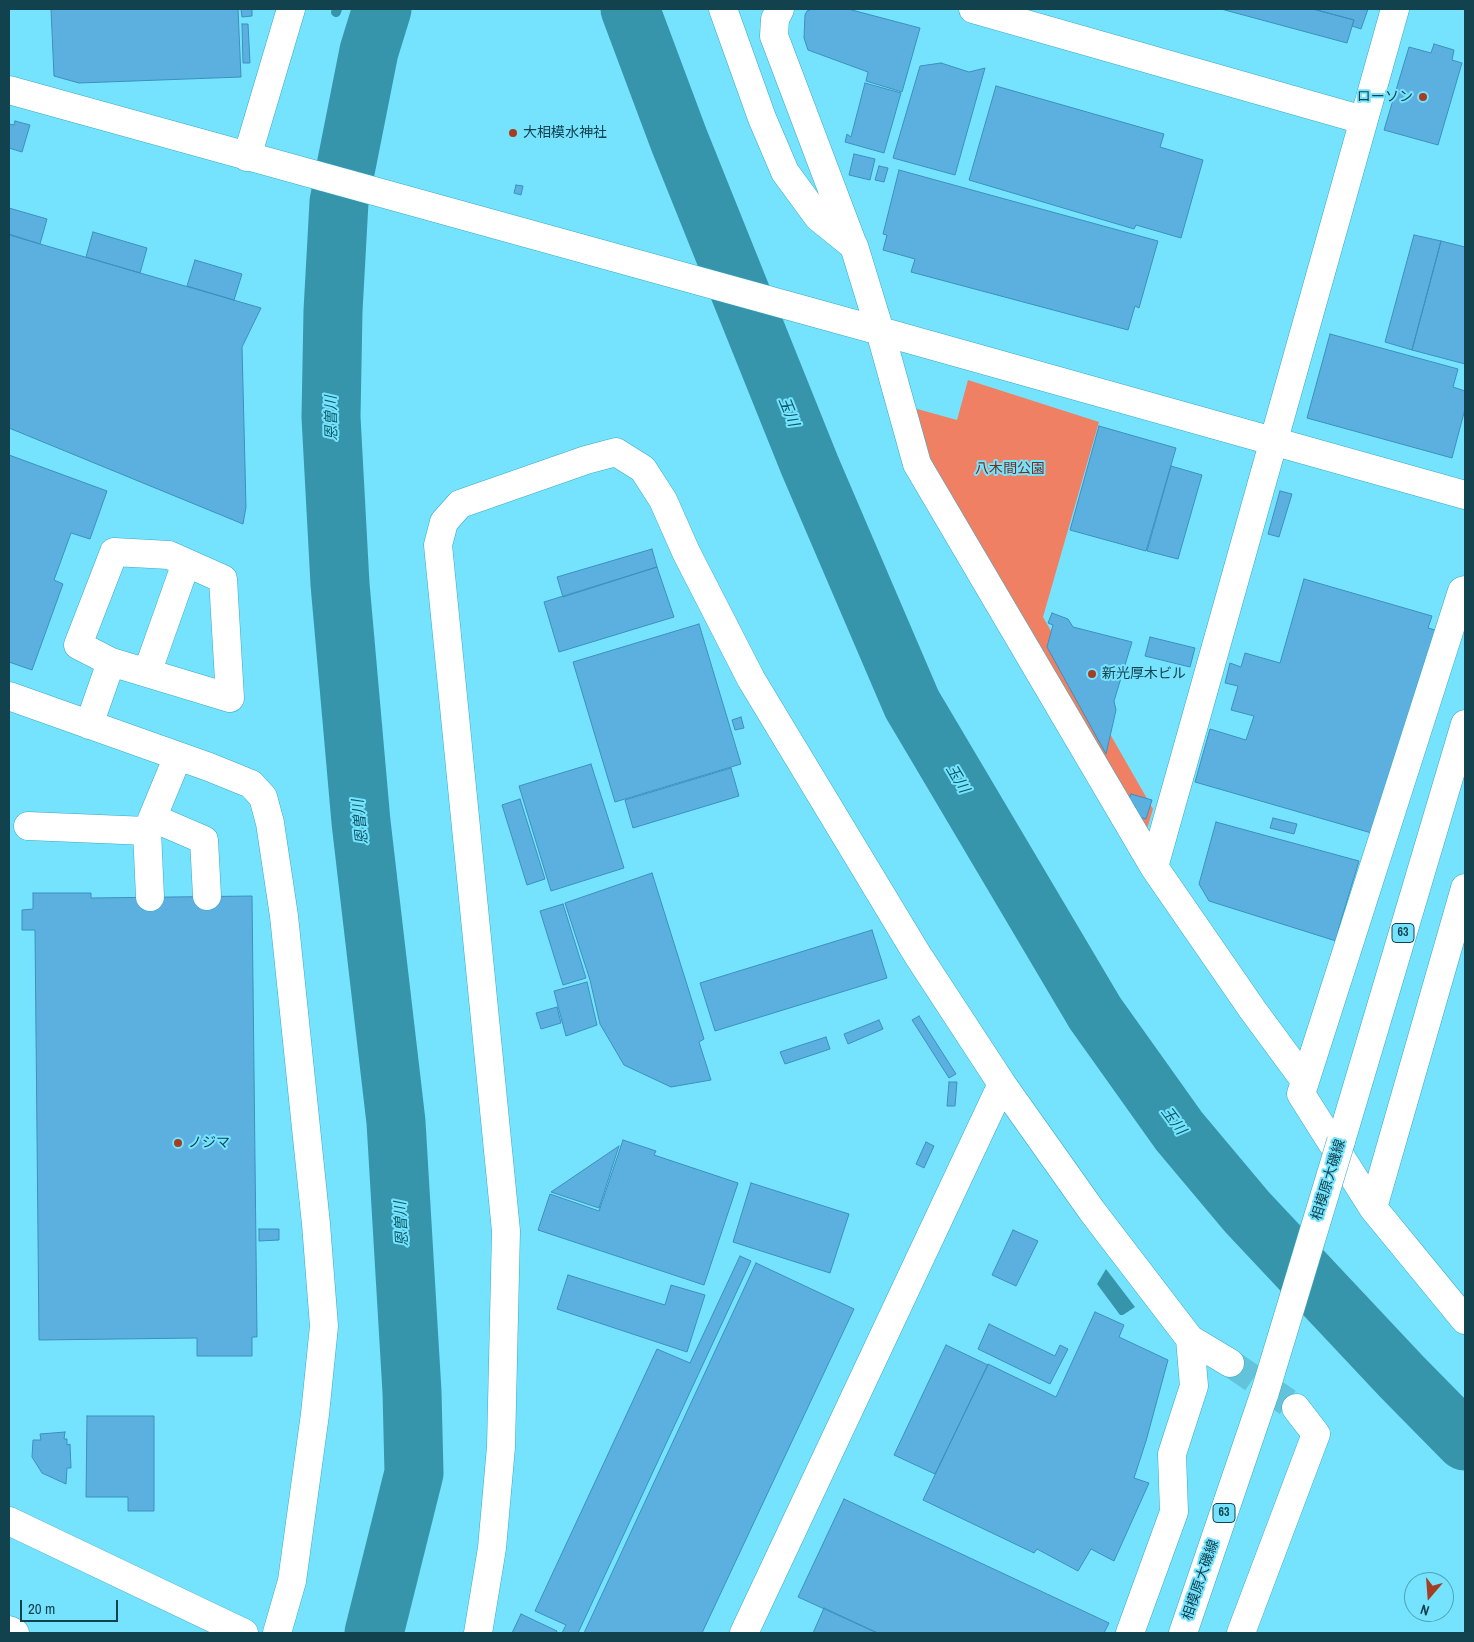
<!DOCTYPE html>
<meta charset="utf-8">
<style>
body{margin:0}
#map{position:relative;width:1474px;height:1642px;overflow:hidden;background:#76e3fe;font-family:"Archivo Narrow",sans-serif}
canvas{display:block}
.frame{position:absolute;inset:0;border:10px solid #12424d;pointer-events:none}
.north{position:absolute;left:1404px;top:1572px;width:50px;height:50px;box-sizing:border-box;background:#76e3fe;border:1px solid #4ea3b7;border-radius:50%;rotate:198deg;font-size:14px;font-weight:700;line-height:20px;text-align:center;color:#12424d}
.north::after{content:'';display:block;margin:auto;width:18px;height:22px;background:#a53d21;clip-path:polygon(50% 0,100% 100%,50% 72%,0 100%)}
.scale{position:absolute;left:20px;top:1600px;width:98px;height:22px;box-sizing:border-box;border:2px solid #12424d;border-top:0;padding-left:6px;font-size:15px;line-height:18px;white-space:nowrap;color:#12424d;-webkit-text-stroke:4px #76e3fe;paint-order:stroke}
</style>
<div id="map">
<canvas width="1474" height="1642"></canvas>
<div class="frame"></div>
<div class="north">N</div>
<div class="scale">20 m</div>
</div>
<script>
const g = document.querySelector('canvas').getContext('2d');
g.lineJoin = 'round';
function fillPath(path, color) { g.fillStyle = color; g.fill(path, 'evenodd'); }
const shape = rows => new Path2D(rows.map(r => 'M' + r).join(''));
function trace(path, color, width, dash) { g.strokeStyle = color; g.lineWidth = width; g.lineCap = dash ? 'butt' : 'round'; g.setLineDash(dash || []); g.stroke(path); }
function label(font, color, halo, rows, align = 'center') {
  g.font = font + ' "Archivo Narrow","Noto Sans JP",sans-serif'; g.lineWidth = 4; g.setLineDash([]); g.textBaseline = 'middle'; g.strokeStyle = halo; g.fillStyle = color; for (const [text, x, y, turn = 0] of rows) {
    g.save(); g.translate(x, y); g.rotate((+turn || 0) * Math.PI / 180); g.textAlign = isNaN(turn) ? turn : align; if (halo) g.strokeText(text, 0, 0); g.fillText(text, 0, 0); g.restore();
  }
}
const green = shape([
 [968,380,1099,422,1043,617,1153,809,1144,839,924,462,910,407,957,420]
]);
const water = shape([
 [1106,1269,1135,1307,1123,1315,1120,1315,1097,1284]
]);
const stream = shape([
 [336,12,337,9]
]);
const river = shape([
 [630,9,679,140,810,466,912,704,1095,1013,1179,1131,1247,1212,1402,1377,1465,1441],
 [374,1633,414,1473,412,1392,396,1122,361,822,340,584,331,417,333,311,339,202,369,51,382,9]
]);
const building = shape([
 [51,9,238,9,241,77,79,83,54,76,51,9],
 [241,9,252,9,252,16,242,17,241,9],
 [812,9,848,9,920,28,902,92,866,81,868,72,808,50,804,38,805,15,807,11,812,9],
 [1221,9,1313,9,1354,20,1347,43,1221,9],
 [1313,9,1368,9,1361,29,1352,26,1354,20,1313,9],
 [242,24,248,24,250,63,243,63,242,24],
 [1434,44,1454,50,1452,60,1462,63,1438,145,1384,130,1409,47,1431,53,1434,44],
 [941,63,969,72,985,68,955,175,893,158,920,66,941,63],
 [865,83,901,93,884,153,845,142,847,134,851,137,865,83],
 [996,86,1164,134,1160,147,1203,160,1181,238,1136,225,1134,229,969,180,996,86],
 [15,121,30,125,22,152,9,148,9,124,14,125,15,121],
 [854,154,875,159,870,180,849,175,854,154],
 [879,166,888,168,884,182,875,180,879,166],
 [899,170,1158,241,1139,308,1135,306,1128,330,911,272,915,259,883,250,887,235,883,234,899,170],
 [516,185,523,186,521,195,514,193,516,185],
 [9,208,47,219,40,244,9,234,9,208],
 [93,232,147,248,140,273,86,257,93,232],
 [9,235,261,308,242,347,246,507,243,524,9,428,9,235],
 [1414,235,1441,241,1412,350,1385,342,1414,235],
 [1441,241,1465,247,1465,364,1412,350,1441,241],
 [195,260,242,274,234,300,187,286,195,260],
 [1330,334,1458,369,1453,387,1465,391,1465,409,1452,458,1307,418,1330,334],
 [1099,426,1176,448,1146,551,1070,530,1099,426],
 [9,455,107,491,90,539,71,533,54,580,63,584,32,670,9,662,9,455],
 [1171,466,1202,475,1178,559,1147,551,1171,466],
 [1280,491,1292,494,1279,537,1268,534,1280,491],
 [652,549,657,567,563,597,557,577,652,549],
 [657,567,674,617,559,652,544,602,657,567],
 [1304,579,1432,616,1428,628,1435,630,1375,834,1195,782,1210,729,1246,740,1254,716,1231,710,1238,686,1225,683,1230,663,1241,667,1245,653,1280,663,1304,579],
 [1052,613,1068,619,1073,627,1132,642,1114,701,1116,710,1106,754,1047,647,1053,625,1048,623,1052,613],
 [699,624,741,764,615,802,573,662,699,624],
 [1150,637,1195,648,1190,667,1145,656,1150,637],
 [741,717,744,728,735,730,732,720,741,717],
 [591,764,624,868,551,891,519,786,591,764],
 [731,768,739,796,633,828,625,800,731,768],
 [1131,794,1152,800,1146,819,1133,815,1135,806,1127,804,1131,794],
 [520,799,545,879,527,885,502,805,520,799],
 [1273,818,1297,824,1294,834,1270,828,1273,818],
 [1216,822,1359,861,1339,927,1336,941,1209,901,1199,884,1216,822],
 [652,873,704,1039,699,1042,711,1080,671,1087,624,1065,600,1024,590,980,565,903,652,873],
 [33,893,91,893,91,898,252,896,257,1337,252,1337,252,1356,197,1356,197,1338,39,1340,35,930,22,930,22,910,33,909,33,893],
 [563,904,586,978,563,985,540,911,563,904],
 [872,930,887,978,715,1031,700,983,872,930],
 [587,982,597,1025,566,1036,554,991,587,982],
 [557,1007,561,1023,541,1029,536,1013,557,1007],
 [919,1016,956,1074,949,1078,912,1020,919,1016],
 [879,1020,883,1029,848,1044,844,1034,879,1020],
 [826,1037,830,1049,785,1064,780,1052,826,1037],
 [949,1082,957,1082,955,1106,947,1106,949,1082],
 [623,1140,656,1151,654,1155,738,1183,704,1285,538,1230,550,1194,599,1211,623,1140],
 [926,1142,934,1146,924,1168,916,1164,926,1142],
 [619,1146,599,1208,551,1192,619,1146],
 [751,1183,849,1214,830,1273,733,1242,751,1183],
 [259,1229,279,1229,279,1240,259,1241,259,1229],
 [1013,1230,1038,1241,1016,1286,992,1275,1013,1230],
 [740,1256,751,1261,578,1633,562,1633,566,1625,535,1611,657,1349,690,1363,740,1256],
 [756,1263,854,1309,702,1633,584,1633,756,1263],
 [568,1275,665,1305,671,1285,705,1295,687,1352,557,1309,568,1275],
 [1095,1312,1124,1325,1119,1337,1168,1360,1146,1441,1134,1478,1149,1483,1114,1561,1091,1549,1078,1571,1037,1549,1034,1553,923,1500,988,1364,1056,1397,1095,1312],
 [989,1324,1055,1356,1060,1345,1068,1349,1050,1384,978,1349,989,1324],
 [946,1345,988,1365,935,1474,894,1455,946,1345],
 [87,1416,154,1416,154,1511,128,1511,128,1497,86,1497,87,1416],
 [65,1432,64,1439,67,1439,67,1445,70,1444,71,1468,67,1468,66,1484,42,1473,32,1457,33,1440,41,1440,40,1434,65,1432],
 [844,1499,1109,1623,1104,1633,877,1633,798,1597,844,1499],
 [824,1608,878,1633,813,1633,824,1608],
 [521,1614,557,1631,556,1633,512,1633,521,1614]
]);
const minorTunnel = shape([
 [1230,1363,1296,1408]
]);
const minor = shape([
 [723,9,762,118,785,172,818,217,854,246,880,331,917,464,1154,867],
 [780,9,775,19,774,36,853,245],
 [973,9,1363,120],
 [9,90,880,331,1465,495],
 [247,157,291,9],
 [114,552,169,555,223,579,230,698,111,662,78,645,114,552],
 [147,673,186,563],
 [9,696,209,767,251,784,263,797,270,823,284,916,316,1224,324,1326,315,1414,292,1581,277,1633],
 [89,725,111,662],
 [153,818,204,840,207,896],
 [28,826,147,831,178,756],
 [147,831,150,897],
 [1465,888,1373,1208,1465,1320],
 [1305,1081,1252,1009,1154,867,1395,9],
 [1373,1208,1301,1094,1462,591,1465,590],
 [9,1521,244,1633],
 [478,1633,492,1548,501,1447,506,1231,438,545,444,522,460,504,586,460,616,452,643,469,663,500,686,552,751,679,917,954,1002,1084,1092,1211,1190,1339,1230,1363],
 [744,1633,1002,1084],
 [1130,1633,1174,1512,1172,1454,1194,1386,1190,1339],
 [1241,1633,1316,1434,1296,1408]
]);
const major = shape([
 [1341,1141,1465,724],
 [1183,1633,1265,1392]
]);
const highway = shape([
 [9,1630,15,1633]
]);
const majorBridge = shape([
 [1265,1392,1341,1141]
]);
const markers = [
 [1423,97,5,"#a53d21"],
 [513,133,5,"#a53d21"],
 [1092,674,5,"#a53d21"],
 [178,1143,5,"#a53d21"]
];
const shields = [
 [1403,933,22],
 [1224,1513,22]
];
const shieldNames = [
 ["63",1403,933],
 ["63",1224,1513]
];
const poiNames = [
 ["ローソン",1413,97,"right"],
 ["大相模水神社",523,133],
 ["新光厚木ビル",1102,674],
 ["ノジマ",188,1143]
];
const parkNames = [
 ["八木間公園",1010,469]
];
const streetNames = [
 ["相模原大磯線",1329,1180,-73],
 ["相模原大磯線",1201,1580,-71]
];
const waterNames = [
 ["玉川",788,412,68],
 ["恩曽川",332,418,-91],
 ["玉川",957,779,59],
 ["恩曽川",361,822,-96],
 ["玉川",1173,1121,53],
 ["恩曽川",402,1224,-93]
];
fillPath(green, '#f08063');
fillPath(water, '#3695ab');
trace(stream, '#3695ab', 10);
trace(river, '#3695ab', 59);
fillPath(building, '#5cb0df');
trace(building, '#3b90be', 1);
trace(minorTunnel, '#62c3db', 28, [28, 14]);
trace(minor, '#36aac4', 29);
trace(major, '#36aac4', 29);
trace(highway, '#36aac4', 29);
trace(minor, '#fff', 28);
trace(major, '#fff', 28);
trace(highway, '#fff', 28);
trace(majorBridge, '#36aac4', 29, []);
trace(majorBridge, '#fff', 28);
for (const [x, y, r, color] of markers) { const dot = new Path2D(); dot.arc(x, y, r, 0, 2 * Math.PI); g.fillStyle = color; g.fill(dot); trace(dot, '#76e3fe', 2); }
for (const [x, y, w] of shields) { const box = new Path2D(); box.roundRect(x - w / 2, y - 9.5, w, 19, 4); g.fillStyle = '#76e3fe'; g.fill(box); trace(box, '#12424d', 1); }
label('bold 12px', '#12424d', null, shieldNames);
label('14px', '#12424d', '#76e3fe', poiNames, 'left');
label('14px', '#792d19', '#76e3fe', parkNames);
label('14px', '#12424d', '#76e3fe', streetNames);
label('italic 15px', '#0a5b6a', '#76e3fe', waterNames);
</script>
